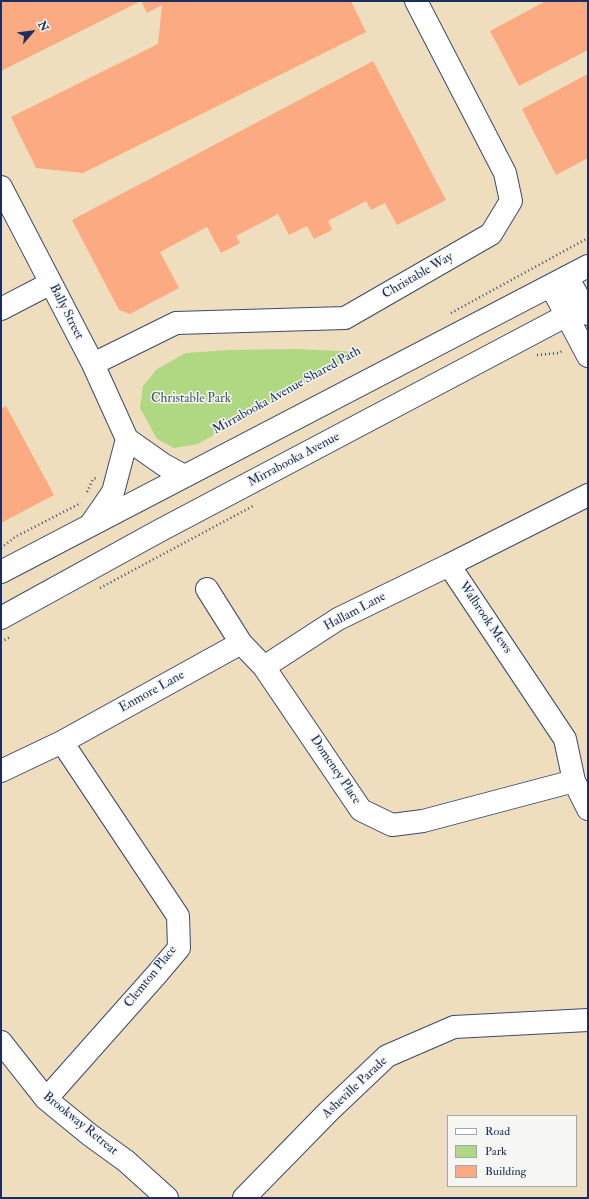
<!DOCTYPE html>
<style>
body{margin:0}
#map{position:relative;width:589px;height:1199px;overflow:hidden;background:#efdebd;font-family:"IM FELL Double Pica",serif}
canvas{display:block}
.frame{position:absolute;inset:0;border:2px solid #1b2f5e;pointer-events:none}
.legend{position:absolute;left:447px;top:1115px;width:130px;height:72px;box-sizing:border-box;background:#f6f6f2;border:1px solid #9ea6b7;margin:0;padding:5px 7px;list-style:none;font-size:12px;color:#1b2f5e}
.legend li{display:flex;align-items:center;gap:8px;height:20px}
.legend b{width:20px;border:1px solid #9ea6b7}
.north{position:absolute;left:12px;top:12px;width:40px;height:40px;-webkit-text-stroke:3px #f6f6f2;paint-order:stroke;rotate:62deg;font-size:11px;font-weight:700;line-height:16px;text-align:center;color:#1b2f5e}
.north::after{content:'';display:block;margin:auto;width:14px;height:18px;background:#1b2f5e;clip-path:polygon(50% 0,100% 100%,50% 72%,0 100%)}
</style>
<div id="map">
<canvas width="589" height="1199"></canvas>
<div class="frame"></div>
<ul class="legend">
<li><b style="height:5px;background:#fff"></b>Road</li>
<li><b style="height:11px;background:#b0d882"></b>Park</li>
<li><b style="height:11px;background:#fbaa81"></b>Building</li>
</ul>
<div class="north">N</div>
</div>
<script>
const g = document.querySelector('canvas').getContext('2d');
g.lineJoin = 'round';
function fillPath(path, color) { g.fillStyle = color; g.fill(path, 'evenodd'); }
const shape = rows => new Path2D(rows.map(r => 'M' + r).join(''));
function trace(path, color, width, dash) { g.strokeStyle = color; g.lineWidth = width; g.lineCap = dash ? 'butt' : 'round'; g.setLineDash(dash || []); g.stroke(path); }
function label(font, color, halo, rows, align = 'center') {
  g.font = font + ' "IM FELL Double Pica",serif'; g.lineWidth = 3; g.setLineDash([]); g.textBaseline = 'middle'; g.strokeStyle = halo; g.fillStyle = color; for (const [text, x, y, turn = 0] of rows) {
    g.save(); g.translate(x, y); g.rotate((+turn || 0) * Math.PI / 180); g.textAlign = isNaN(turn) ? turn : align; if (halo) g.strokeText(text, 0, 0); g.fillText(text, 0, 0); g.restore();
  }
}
const green = shape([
 [296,349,359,352,198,444,174,448,157,439,140,408,143,386,157,369,186,353,229,350]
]);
const building = shape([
 [1,1,141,1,1,71],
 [141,1,351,1,366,32,83,173,36,168,11,117,158,44,162,5,147,13],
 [546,1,588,1,588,50,519,86,490,31],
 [373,61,446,200,397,225,385,203,371,210,366,201,328,221,332,230,314,239,307,226,289,235,278,214,236,236,240,243,221,253,207,227,160,252,179,288,130,314,119,310,72,220],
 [588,74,588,158,556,175,522,109],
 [6,406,54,495,1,523,1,486,2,485,1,483,1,409]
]);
const path = shape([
 [451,313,588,238],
 [537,355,559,353,564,350],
 [87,492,93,479,96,478],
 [1,548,15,537,81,503],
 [100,588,253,506],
 [1,642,10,637]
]);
const minor = shape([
 [1,187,93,364,127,439,164,465,184,476],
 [567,277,588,314],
 [551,286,588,356],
 [1,309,51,283],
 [93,364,176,323,345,318,491,234,511,201,505,173,416,1],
 [588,495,449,565,565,739,574,781,588,809],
 [91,524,113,492,127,439],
 [207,589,241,643,264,667,361,810,392,825,423,821,574,781],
 [264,667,338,619,449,565],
 [1,771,62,742,241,643],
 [1,1042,46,1099,90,1135,126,1161,167,1198],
 [46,1099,157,974,179,948,178,916,62,742],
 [244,1198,329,1111,387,1056,454,1027,588,1020]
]);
const major = shape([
 [1,572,588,266],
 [1,618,159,531,588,304]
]);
const streetNames = [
 ["Christable Way",418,276,-30],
 ["Bally Street",66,312,63],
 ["Mirrabooka Avenue Shared Path",287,391,-29],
 ["Mirrabooka Avenue",294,460,-28],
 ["Hallam Lane",355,612,-28],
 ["Walbrook Mews",485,618,56],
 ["Enmore Lane",152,692,-29],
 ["Domeney Place",335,770,56],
 ["Clemton Place",151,977,-51],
 ["Asheville Parade",355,1088,-43],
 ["Brookway Retreat",80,1124,39]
];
const parkNames = [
 ["Christable Park",191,399]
];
fillPath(green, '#b0d882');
fillPath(building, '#fbaa81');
trace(minor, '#3b496c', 24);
trace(major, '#3b496c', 24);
trace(path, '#3b496c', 2.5, [1, 3]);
trace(minor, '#fff', 22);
trace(major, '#fff', 22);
label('13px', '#1b2f5e', '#f6f6f2', streetNames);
label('13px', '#405967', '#f6f6f2', parkNames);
</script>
